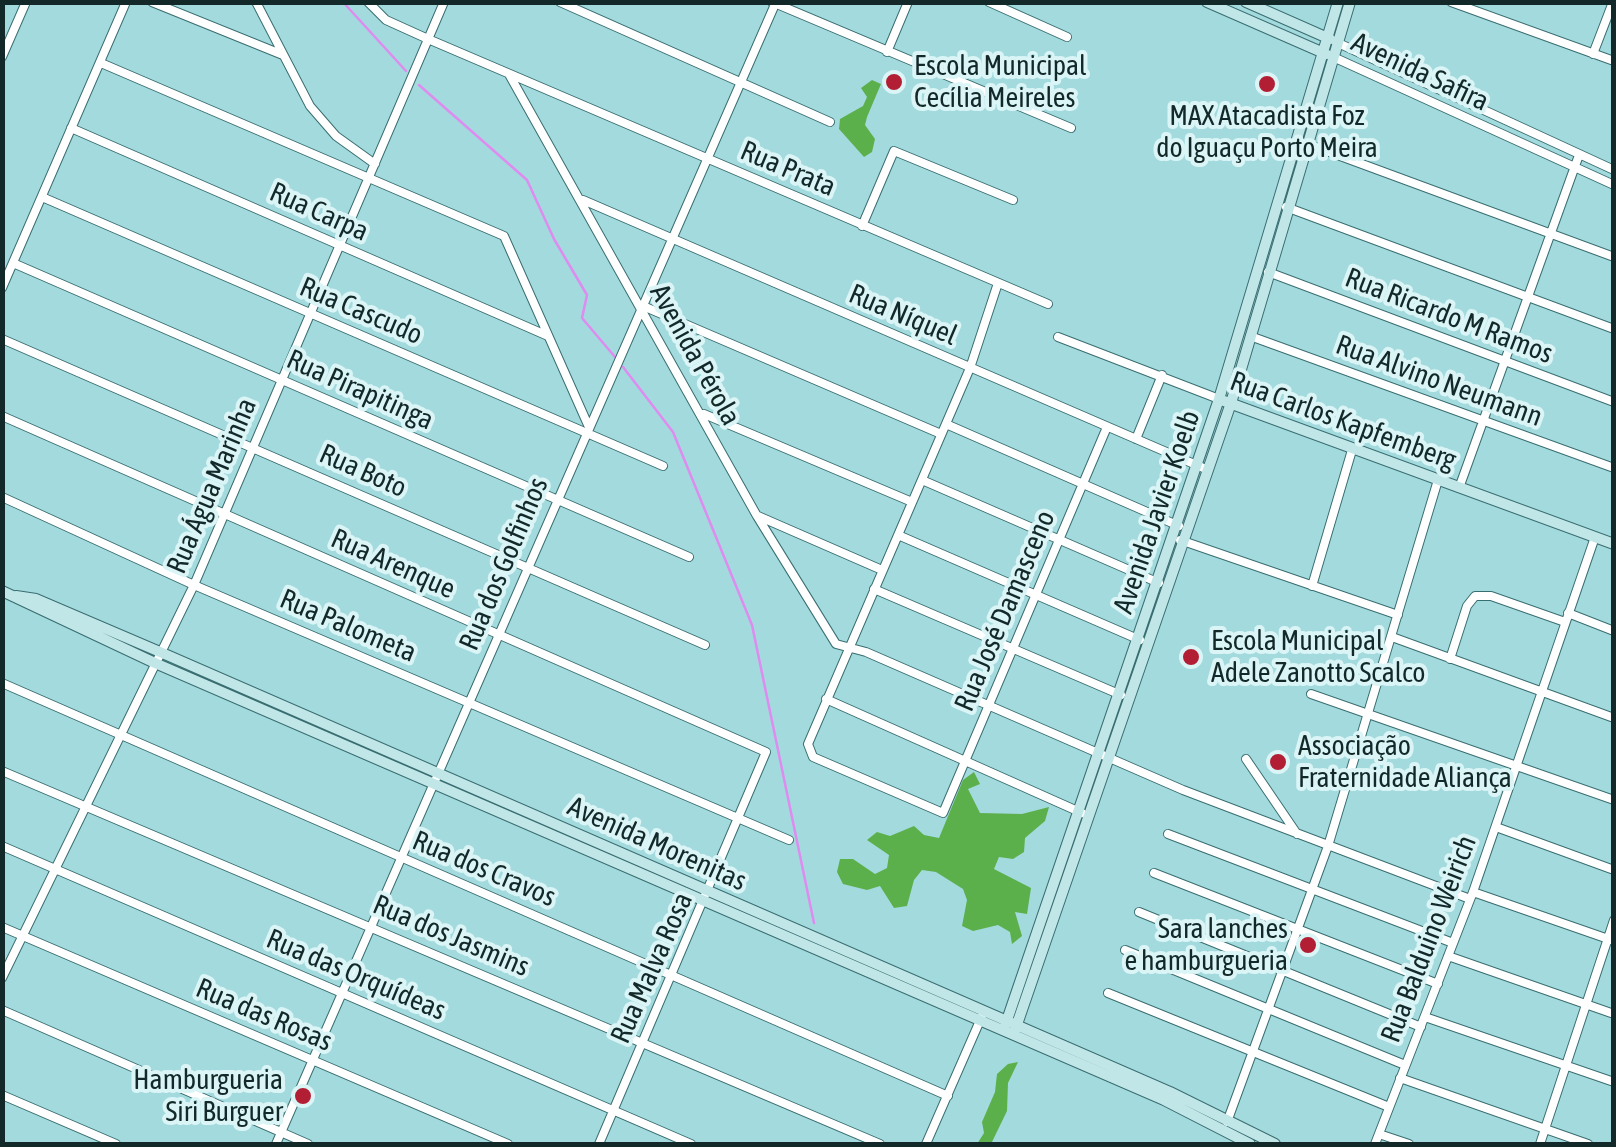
<!DOCTYPE html>
<meta charset="utf-8">
<style>
body{margin:0}
#map{position:relative;width:1616px;height:1147px;overflow:hidden;background:#a3dadd;font-family:"Asap Condensed",sans-serif}
canvas{display:block}
.frame{position:absolute;inset:0;border:5px solid #122829;pointer-events:none}
</style>
<div id="map">
<canvas width="1616" height="1147"></canvas>
<div class="frame"></div>
</div>
<script>
const g = document.querySelector('canvas').getContext('2d');
g.lineJoin = 'round';
function fillPath(path, color) { g.fillStyle = color; g.fill(path, 'evenodd'); }
const shape = rows => new Path2D(rows.map(r => 'M' + r).join(''));
function trace(path, color, width, dash) { g.strokeStyle = color; g.lineWidth = width; g.lineCap = dash ? 'butt' : 'round'; g.setLineDash(dash || []); g.stroke(path); }
function label(font, color, halo, rows, align = 'center') {
  g.font = font + ' "Asap Condensed",sans-serif'; g.lineWidth = 8; g.setLineDash([]); g.textBaseline = 'middle'; g.strokeStyle = halo; g.fillStyle = color; for (const [text, x, y, turn = 0] of rows) {
    g.save(); g.translate(x, y); g.rotate((+turn || 0) * Math.PI / 180); g.textAlign = isNaN(turn) ? turn : align; if (halo) g.strokeText(text, 0, 0); g.fillText(text, 0, 0); g.restore();
  }
}
const forest = shape([
 [872,80,881,84,867,117,865,125,875,139,872,152,864,157,839,129,840,119,863,106,867,97,861,88],
 [974,772,980,784,968,789,980,813,1022,814,1049,807,1045,821,1025,838,1024,852,1013,859,999,857,994,869,1031,888,1027,914,1015,912,1022,936,1012,944,1010,932,998,925,973,931,962,926,967,900,963,889,936,872,922,870,914,880,907,906,894,908,880,886,867,890,843,884,837,872,840,859,853,859,875,874,887,868,889,855,867,840,877,832,890,836,914,826,924,835,939,838,963,780],
 [1018,1062,1008,1083,1007,1111,991,1144,977,1144,984,1133,982,1122,995,1092,997,1074,1008,1064]
]);
const stream = shape([
 [343,2,406,71],
 [419,85,527,180,554,239,587,295,582,318,615,357],
 [623,367,673,432,752,625,814,923]
]);
const street = shape([
 [152,2,283,55],
 [256,2,310,106,336,136,375,164],
 [368,2,386,20,428,39,1048,304],
 [560,2,830,122],
 [772,2,1071,128],
 [989,2,1067,37],
 [1451,2,1614,61],
 [1336,42,1614,170],
 [887,52,908,2],
 [1593,54,1613,2],
 [1331,56,1614,185],
 [2,57,26,2],
 [101,63,504,236,588,425],
 [510,76,757,516,836,644,866,652,1183,790,1470,899],
 [71,128,548,336],
 [1305,143,1614,257],
 [42,197,663,466],
 [583,200,1208,470],
 [1286,207,1614,329],
 [862,226,894,151,1013,200],
 [13,263,689,557],
 [1268,272,1614,402],
 [998,283,970,368,808,744,813,757,943,813,1107,427],
 [2,288,126,2],
 [643,306,941,434],
 [1250,336,1614,468],
 [1058,337,1219,399],
 [2,339,705,645],
 [704,414,912,502],
 [2,416,766,752,599,1144],
 [946,424,1179,526],
 [1136,439,1162,375],
 [922,480,1159,583],
 [1459,488,1579,155],
 [2,497,194,585,789,840],
 [758,516,882,570],
 [898,535,1140,640],
 [1180,540,1398,615],
 [1312,586,1352,450],
 [874,589,1121,695],
 [1568,613,1614,631],
 [1392,637,1614,718],
 [1450,659,1467,606,1475,596,1491,596,1565,622],
 [2,683,948,1096],
 [1311,694,1614,800],
 [826,699,1082,813],
 [1246,759,1297,834],
 [2,771,880,1144],
 [1496,827,1614,870],
 [1168,834,1453,943],
 [2,846,691,1144],
 [1154,873,1438,984],
 [1473,892,1614,941],
 [1139,912,1421,1027],
 [2,927,508,1144],
 [1125,950,1405,1065],
 [1448,956,1614,1014],
 [2,978,194,585,444,2],
 [1108,993,1389,1107],
 [2,1010,308,1144],
 [1425,1017,1614,1082],
 [1400,1078,1588,1144],
 [2,1095,116,1144],
 [1227,1122,1328,846,1438,480],
 [1379,1134,1409,1144],
 [276,1144,776,2],
 [926,1144,982,1016],
 [1375,1144,1473,892,1595,537],
 [1540,1144,1614,920]
]);
const secondary = shape([
 [1207,2,1326,54],
 [1246,2,1330,39],
 [1224,401,1614,544],
 [2,591,155,663,1164,1100,1250,1144],
 [16,596,36,599,160,652,1170,1092,1275,1144],
 [1005,1026,1219,399,1338,2],
 [1015,1030,1231,403,1350,2]
]);
const markers = [
 [894,82,10,"#b21f34"],
 [1267,84,10,"#b21f34"],
 [1191,657,10,"#b21f34"],
 [1278,762,10,"#b21f34"],
 [1308,945,10,"#b21f34"],
 [303,1096,10,"#b21f34"]
];
const poiNames = [
 ["Escola Municipal",914,66],
 ["Cecília Meireles",914,98],
 ["MAX Atacadista Foz",1267,116,"center"],
 ["do Iguaçu Porto Meira",1267,148,"center"],
 ["Escola Municipal",1211,641],
 ["Adele Zanotto Scalco",1211,673],
 ["Associação",1298,746],
 ["Fraternidade Aliança",1298,778],
 ["Sara lanches",1288,929,"right"],
 ["e hamburgueria",1288,961,"right"],
 ["Hamburgueria",283,1080,"right"],
 ["Siri Burguer",283,1112,"right"]
];
const streetNames = [
 ["Avenida Safira",1420,72,25],
 ["Rua Prata",788,169,23],
 ["Rua Carpa",319,212,24],
 ["Rua Cascudo",361,311,23],
 ["Rua Níquel",903,315,23],
 ["Rua Ricardo M Ramos",1449,316,21],
 ["Avenida Pérola",695,355,61],
 ["Rua Alvino Neumann",1439,381,20],
 ["Rua Pirapitinga",360,390,24],
 ["Rua Carlos Kapfemberg",1343,421,20],
 ["Rua Boto",363,471,24],
 ["Rua Água Marinha",212,486,-67],
 ["Avenida Javier Koelb",1157,512,-71],
 ["Rua Arenque",393,564,24],
 ["Rua dos Golfinhos",504,564,-67],
 ["Rua José Damasceno",1005,611,-67],
 ["Rua Palometa",348,626,23],
 ["Avenida Morenitas",657,844,24],
 ["Rua dos Cravos",484,869,23],
 ["Rua dos Jasmins",451,936,23],
 ["Rua Balduino Weirich",1429,939,-69],
 ["Rua Malva Rosa",652,968,-66],
 ["Rua das Orquídeas",356,975,23],
 ["Rua das Rosas",264,1015,23]
];
fillPath(forest, '#5cb04b');
trace(stream, '#de8cf0', 2.5);
trace(street, '#396e71', 10);
trace(secondary, '#396e71', 12);
trace(street, '#fff', 8);
trace(secondary, '#c0e6e8', 10);
for (const [x, y, r, color] of markers) { const dot = new Path2D(); dot.arc(x, y, r, 0, 2 * Math.PI); g.fillStyle = color; g.fill(dot); trace(dot, '#dbf5f7', 4); }
label('28px', '#122829', '#dbf5f7', poiNames, 'left');
label('28px', '#122829', '#dbf5f7', streetNames);
</script>
